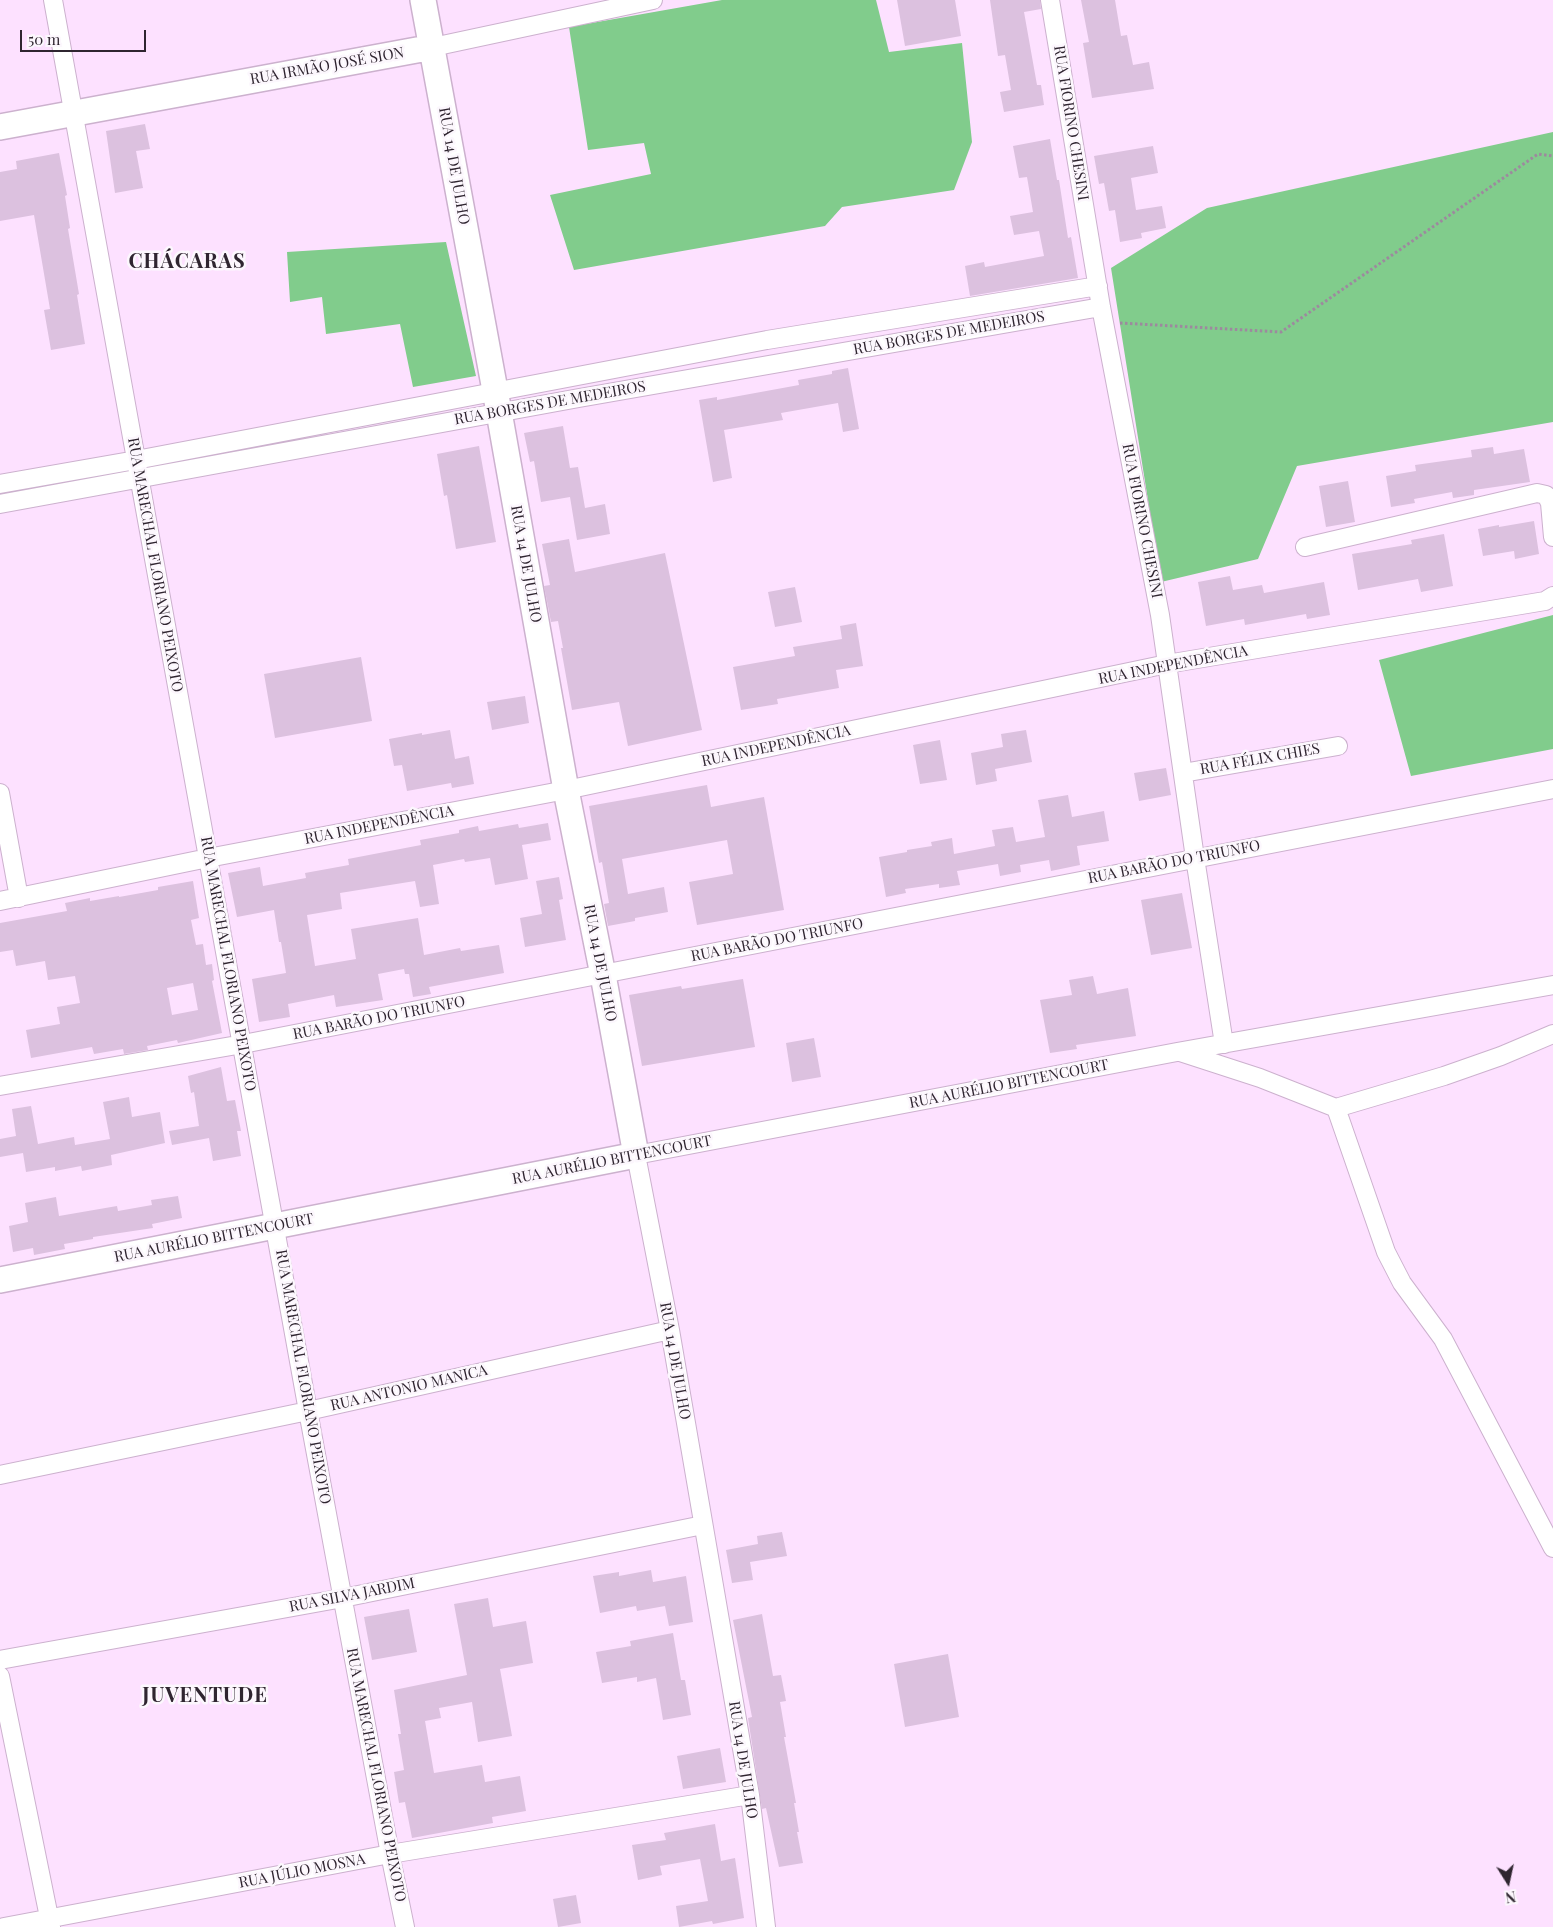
<!DOCTYPE html>
<meta charset="utf-8">
<style>
body{margin:0}
#map{position:relative;width:1553px;height:1927px;overflow:hidden;background:#fde1ff;font-family:"Playfair Display",serif}
canvas{display:block}
.north{position:absolute;left:1483px;top:1857px;width:50px;height:50px;-webkit-text-stroke:4px #fcf7fd;paint-order:stroke;rotate:170deg;font-size:14px;font-weight:700;line-height:20px;text-align:center;color:#2f2530}
.north::after{content:'';display:block;margin:auto;width:18px;height:22px;background:#2f2530;clip-path:polygon(50% 0,100% 100%,50% 72%,0 100%)}
.scale{position:absolute;left:20px;top:30px;width:126px;height:22px;box-sizing:border-box;border:2px solid #2f2530;border-top:0;padding-left:6px;font-size:15px;line-height:18px;white-space:nowrap;color:#2f2530;-webkit-text-stroke:4px #fcf7fd;paint-order:stroke}
</style>
<div id="map">
<canvas width="1553" height="1927"></canvas>
<div class="north">N</div>
<div class="scale">50 m</div>
</div>
<script>
const g = document.querySelector('canvas').getContext('2d');
g.lineJoin = 'round';
function fillPath(path, color) { g.fillStyle = color; g.fill(path, 'evenodd'); }
const shape = rows => new Path2D(rows.map(r => 'M' + r).join(''));
function trace(path, color, width, dash) { g.strokeStyle = color; g.lineWidth = width; g.lineCap = dash ? 'butt' : 'round'; g.setLineDash(dash || []); g.stroke(path); }
function label(font, color, halo, rows, align = 'center') {
  g.font = font + ' "Playfair Display",serif'; g.lineWidth = 5; g.setLineDash([]); g.textBaseline = 'middle'; g.strokeStyle = halo; g.fillStyle = color; for (const [text, x, y, turn = 0] of rows) {
    g.save(); g.translate(x, y); g.rotate((+turn || 0) * Math.PI / 180); g.textAlign = isNaN(turn) ? turn : align; if (halo) g.strokeText(text, 0, 0); g.fillText(text, 0, 0); g.restore();
  }
}
const forest = shape([
 [722,0,876,0,889,52,962,43,972,142,954,190,842,207,825,226,574,270,550,195,651,174,644,143,588,150,569,27],
 [1553,132,1553,422,1297,466,1258,559,1161,582,1111,268,1207,208],
 [446,242,476,376,413,387,400,324,326,334,322,297,290,302,287,252],
 [1553,615,1553,749,1411,776,1379,660]
]);
const building = shape([
 [897,0,955,0,961,36,905,46],
 [990,0,1040,0,1041,9,1024,12,1037,85,1041,85,1044,105,1004,112,1000,92,1011,90,1005,55,998,56],
 [1081,0,1115,0,1121,36,1127,35,1133,65,1149,62,1154,89,1092,98,1083,43,1089,42],
 [145,124,150,149,136,151,143,188,115,193,106,131],
 [1050,139,1057,180,1059,180,1068,238,1071,237,1078,278,970,296,965,266,984,262,985,267,1044,256,1039,231,1014,235,1010,216,1033,212,1027,177,1019,178,1013,146],
 [1153,146,1158,173,1131,178,1136,210,1162,206,1166,228,1141,233,1142,238,1120,242,1115,210,1109,211,1104,183,1099,184,1094,156],
 [59,153,67,195,65,196,70,228,68,229,79,294,77,295,85,344,51,350,44,310,50,309,34,215,0,221,0,172,17,169,16,161],
 [848,368,859,429,843,432,838,403,781,413,783,420,724,430,732,478,713,482,699,400,717,397,717,400,799,385,798,380,832,374,832,371],
 [563,426,570,468,578,467,585,508,605,504,610,534,577,540,570,497,541,502,534,461,530,462,524,433],
 [479,446,496,542,456,549,447,495,444,496,437,454],
 [1493,447,1494,454,1524,449,1530,482,1474,490,1474,495,1453,498,1452,492,1414,499,1415,503,1391,507,1386,476,1416,471,1415,465,1472,457,1471,450],
 [1348,481,1355,522,1326,527,1319,486],
 [1534,521,1539,554,1515,559,1514,551,1483,556,1478,529,1499,525,1499,527],
 [1444,534,1453,586,1421,592,1418,579,1358,590,1352,554,1412,544,1411,540],
 [569,539,575,572,665,553,702,730,628,746,619,702,572,710,561,648,563,648,558,621,551,622,544,586,550,585,542,544],
 [1230,576,1233,590,1262,585,1264,593,1324,582,1330,615,1307,619,1306,614,1245,625,1244,619,1206,626,1198,582],
 [795,587,802,622,775,627,768,592],
 [856,623,863,666,836,670,839,688,777,699,778,704,741,710,733,667,795,656,793,647,842,639,840,626],
 [361,657,372,721,275,738,264,674],
 [525,696,529,723,492,730,487,702],
 [450,730,455,759,469,756,474,784,452,788,451,783,407,791,402,765,394,766,389,739,422,733,422,735],
 [1026,730,1032,762,995,769,997,781,976,785,971,753,1003,747,1001,734],
 [940,740,947,780,920,784,913,745],
 [1166,768,1171,795,1139,801,1134,773],
 [707,785,711,807,764,797,784,910,697,925,689,882,733,874,727,840,622,859,628,894,664,887,668,912,635,918,635,921,608,926,604,904,609,903,602,862,599,863,589,806],
 [1068,795,1072,817,1104,811,1109,841,1077,846,1080,865,1051,871,1049,860,1020,865,1021,872,1000,876,998,864,957,871,960,885,939,888,939,884,905,889,906,893,886,897,879,857,907,852,907,850,932,846,931,842,952,838,954,854,995,846,992,830,1013,827,1016,842,1045,837,1038,800],
 [548,823,551,840,522,845,528,879,495,885,490,858,465,862,464,859,433,865,439,904,420,907,415,881,340,893,342,909,307,915,315,966,356,959,351,929,418,918,424,955,460,948,461,951,499,945,504,973,429,987,431,994,413,997,409,974,405,974,404,969,378,974,383,1000,336,1007,334,995,288,1004,290,1017,259,1022,252,979,286,973,281,942,279,942,274,910,237,917,228,873,260,867,263,886,306,878,305,873,349,865,348,859,421,845,420,840,459,833,459,830,478,826,479,831,518,824,519,828],
 [559,877,563,899,559,900,566,940,525,947,520,918,542,914,536,881],
 [193,881,199,918,191,920,196,945,203,944,206,965,212,964,214,980,212,981,222,1033,178,1043,177,1040,147,1046,148,1050,124,1054,123,1049,94,1054,92,1047,31,1058,26,1030,60,1024,57,1007,80,1003,75,976,48,980,45,961,16,966,13,950,0,952,0,923,67,911,65,903,90,898,90,901,119,896,119,897,158,890,158,887],
 [193,983,198,1010,172,1015,167,988],
 [1182,893,1192,948,1151,955,1141,900],
 [1093,976,1097,994,1128,988,1136,1036,1076,1045,1077,1049,1050,1053,1040,1000,1072,995,1069,980],
 [743,979,755,1047,642,1066,629,995,681,986,682,989],
 [814,1038,821,1077,792,1082,786,1043],
 [221,1067,227,1101,235,1100,241,1131,237,1131,241,1156,213,1161,209,1138,172,1145,169,1131,199,1126,194,1092,191,1093,188,1076],
 [129,1097,132,1117,160,1112,165,1143,111,1155,112,1165,82,1171,81,1166,55,1171,55,1167,26,1172,23,1153,0,1157,0,1139,16,1136,12,1109,31,1106,38,1144,74,1137,75,1145,110,1139,103,1102],
 [178,1196,182,1218,152,1224,153,1228,93,1237,93,1239,64,1244,65,1249,34,1255,33,1248,13,1252,9,1226,28,1222,25,1203,56,1197,59,1216,117,1206,118,1211,152,1205,151,1200],
 [782,1532,787,1556,750,1562,753,1580,732,1583,726,1550,758,1544,757,1536],
 [651,1570,653,1582,686,1576,693,1622,669,1626,665,1606,637,1611,636,1606,600,1613,593,1576,619,1572,619,1576],
 [488,1598,493,1627,526,1621,533,1663,500,1669,512,1736,478,1742,472,1702,439,1708,441,1718,425,1721,434,1773,482,1765,485,1782,520,1776,526,1811,492,1817,493,1823,412,1838,405,1802,399,1803,394,1772,404,1770,398,1734,401,1734,394,1690,467,1675,454,1604],
 [409,1609,417,1652,372,1660,364,1617],
 [762,1614,773,1676,781,1675,786,1701,780,1702,786,1737,784,1737,796,1803,794,1803,799,1832,797,1832,803,1863,779,1867,766,1808,762,1809,748,1718,752,1717,733,1620],
 [673,1633,681,1680,685,1680,691,1715,663,1720,656,1678,637,1682,637,1677,602,1683,596,1652,631,1646,630,1641],
 [948,1654,959,1717,905,1727,894,1664],
 [720,1748,726,1782,683,1789,677,1756],
 [715,1824,721,1861,735,1858,744,1918,713,1924,712,1921,679,1927,676,1906,708,1901,700,1859,660,1866,662,1875,638,1880,632,1845,666,1840,664,1833],
 [576,1895,581,1923,558,1927,553,1899]
]);
const path = shape([
 [1120,323,1281,332,1538,154,1553,156]
]);
const street = shape([
 [53,0,308,1411,390,1854,405,1927],
 [1050,0,1101,307,1160,615,1195,858,1224,1044],
 [433,47,653,0],
 [0,484,136,460,767,340,1098,286],
 [0,504,579,398,1101,307],
 [1305,547,1537,493,1546,495,1550,503,1553,537],
 [1183,773,1338,746],
 [0,793,19,898],
 [0,901,208,858,566,790,1167,664,1545,601,1553,596],
 [1180,1052,1260,1078,1336,1108,1386,1252,1402,1283,1443,1339,1553,1548],
 [0,1086,243,1044,1553,789],
 [1336,1108,1444,1076,1501,1056,1553,1034],
 [0,1475,308,1411,670,1330],
 [0,1660,343,1598,703,1525],
 [0,1676,51,1927],
 [4,1927,390,1854,750,1795],
 [766,1927,750,1795,670,1330,636,1155,1177,1052,1553,985]
]);
const secondary = shape([
 [0,127,433,47],
 [0,1280,636,1155,603,975,566,790,499,412,423,0]
]);
const streetNames = [
 ["RUA IRMÃO JOSÉ SION",327,66,-10],
 ["RUA FIORINO CHESINI",1071,123,81],
 ["RUA 14 DE JULHO",454,166,80],
 ["RUA BORGES DE MEDEIROS",949,333,-10],
 ["RUA BORGES DE MEDEIROS",550,403,-10],
 ["RUA FIORINO CHESINI",1142,521,79],
 ["RUA 14 DE JULHO",526,564,80],
 ["RUA MARECHAL FLORIANO PEIXOTO",155,565,80],
 ["RUA INDEPENDÊNCIA",1173,665,-11],
 ["RUA INDEPENDÊNCIA",776,746,-12],
 ["RUA FÉLIX CHIES",1260,759,-10],
 ["RUA INDEPENDÊNCIA",379,825,-11],
 ["RUA BARÃO DO TRIUNFO",1174,862,-11],
 ["RUA BARÃO DO TRIUNFO",777,940,-11],
 ["RUA 14 DE JULHO",600,963,79],
 ["RUA MARECHAL FLORIANO PEIXOTO",228,964,80],
 ["RUA BARÃO DO TRIUNFO",379,1018,-11],
 ["RUA AURÉLIO BITTENCOURT",1009,1084,-11],
 ["RUA AURÉLIO BITTENCOURT",612,1160,-11],
 ["RUA AURÉLIO BITTENCOURT",214,1238,-11],
 ["RUA 14 DE JULHO",675,1361,80],
 ["RUA MARECHAL FLORIANO PEIXOTO",303,1377,80],
 ["RUA ANTONIO MANICA",409,1388,-13],
 ["RUA SILVA JARDIM",352,1595,-11],
 ["RUA 14 DE JULHO",743,1760,81],
 ["RUA MARECHAL FLORIANO PEIXOTO",376,1775,79],
 ["RUA JÚLIO MOSNA",302,1871,-11]
];
const districtNames = [
 ["CHÁCARAS",187,262],
 ["JUVENTUDE",205,1696]
];
fillPath(forest, '#81cc8c');
fillPath(building, '#dcc1df');
trace(street, '#ccb1ce', 20);
trace(secondary, '#ccb1ce', 28);
trace(path, '#9d899e', 3, [2.5, 2.5]);
trace(street, '#fff', 18);
trace(secondary, '#fff', 25);
label('15px', '#2f2530', '#fcf7fd', streetNames);
g.letterSpacing = '1px';
label('bold 20px', '#2f2530', '#fcf7fd', districtNames);
g.letterSpacing = '0px';
</script>
